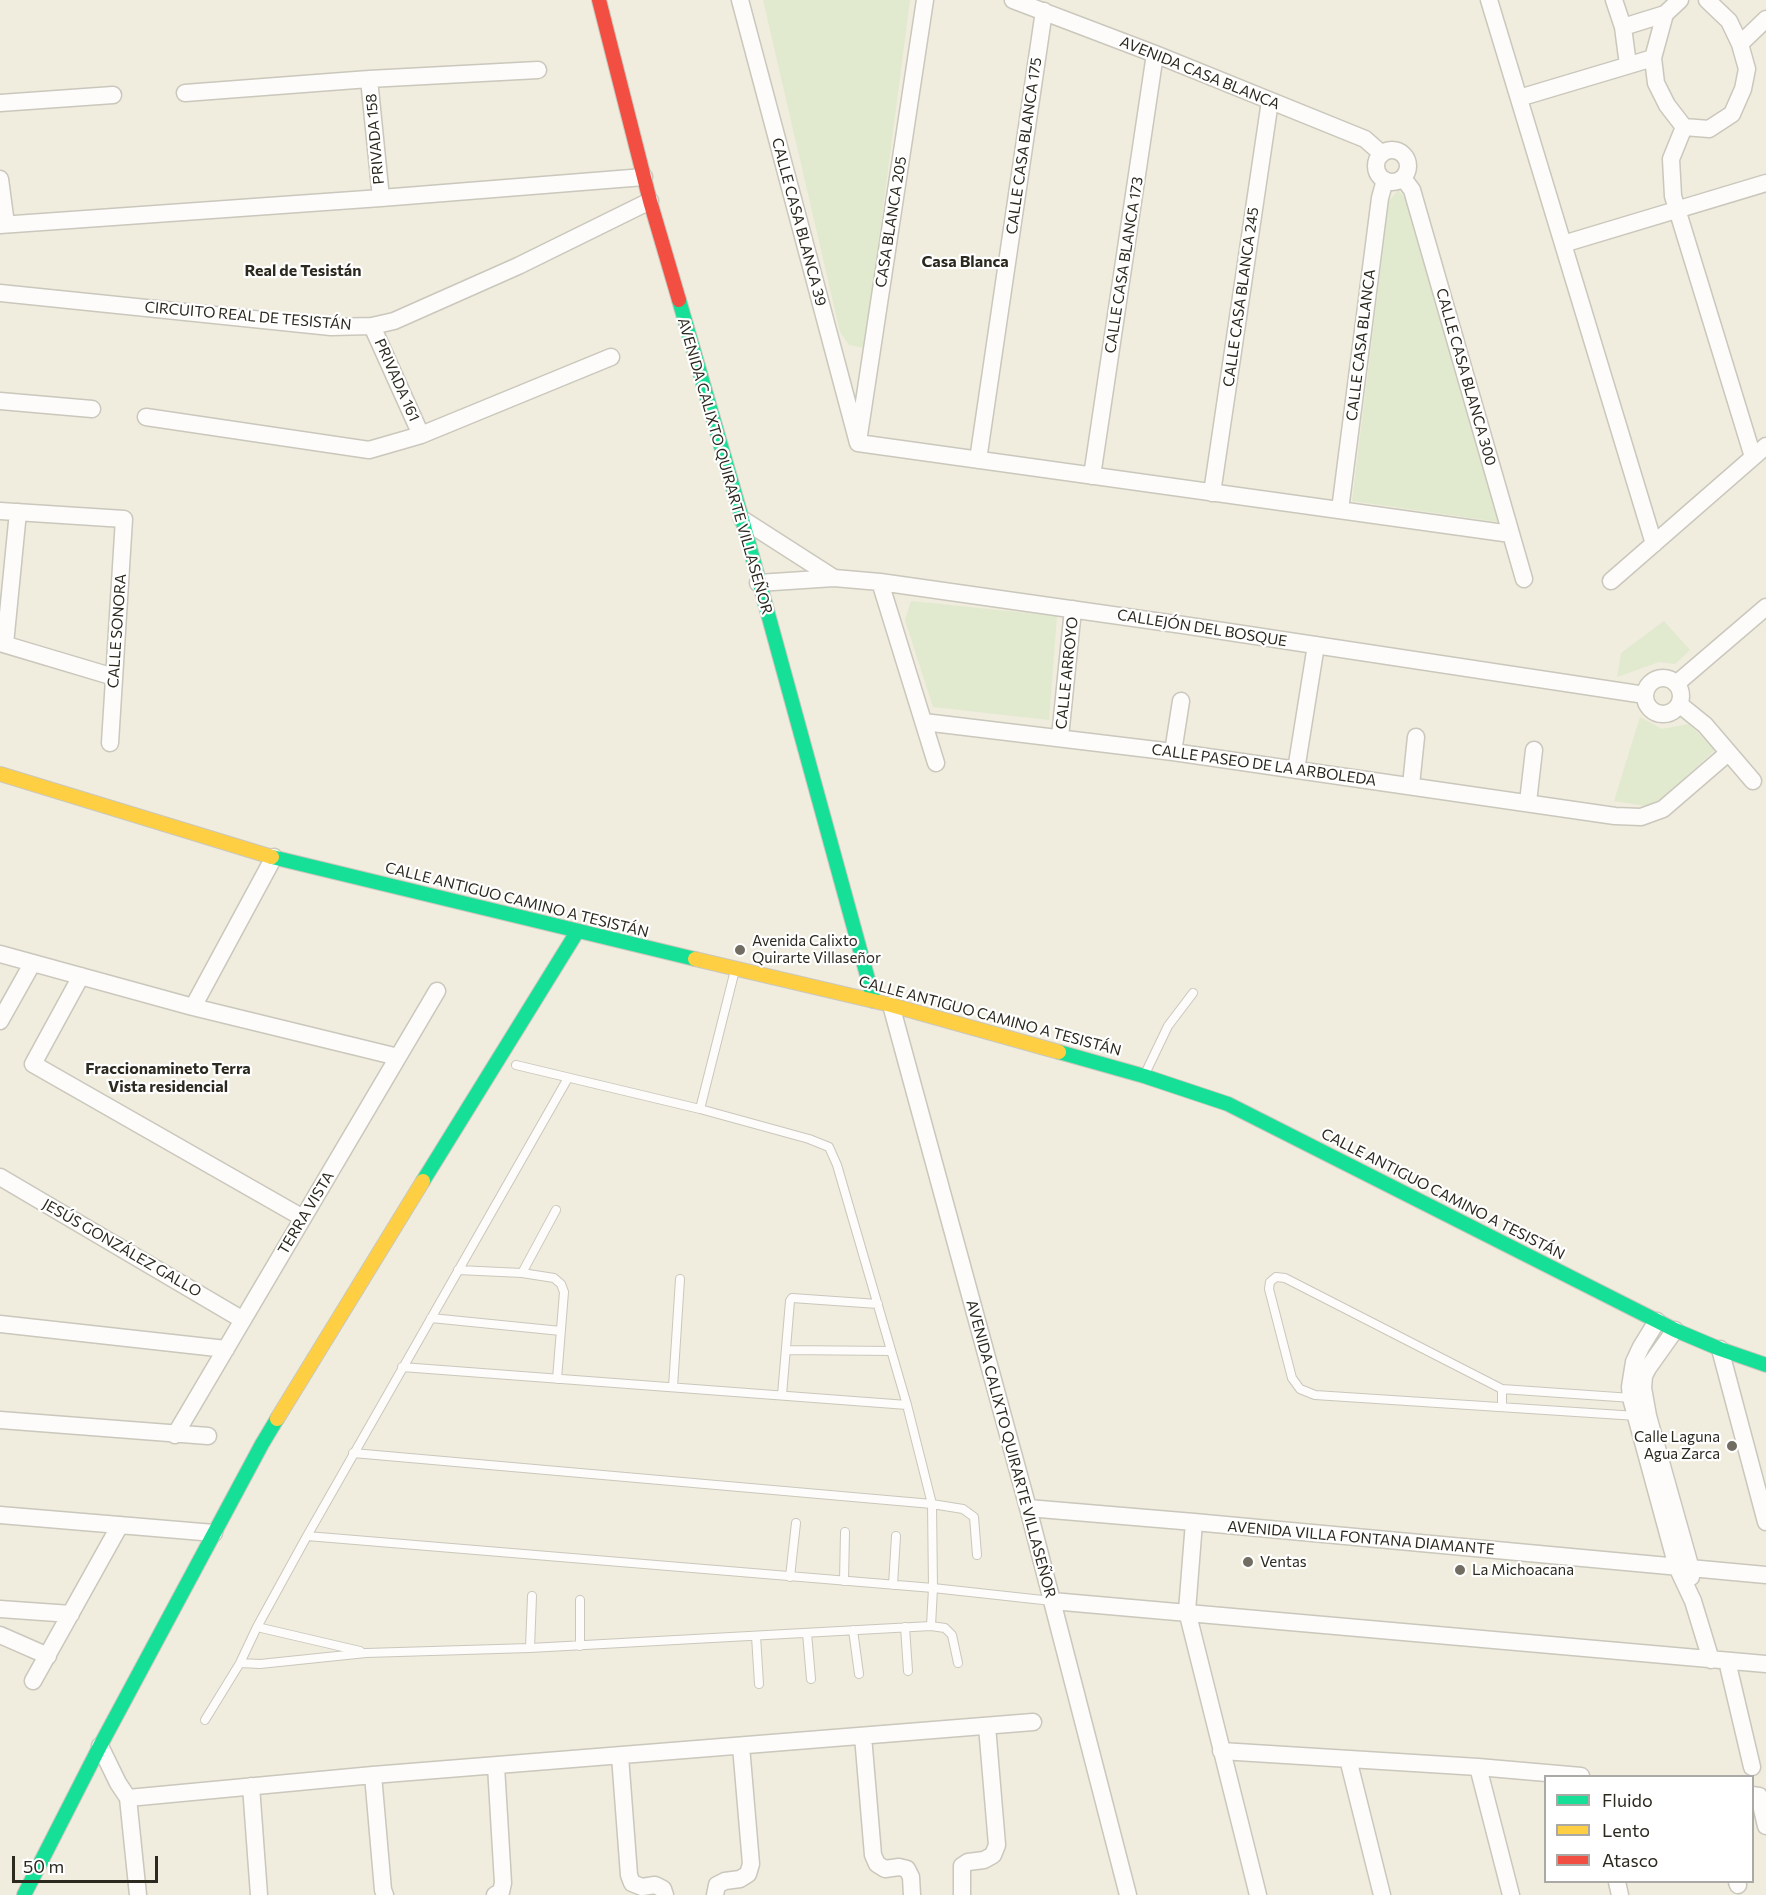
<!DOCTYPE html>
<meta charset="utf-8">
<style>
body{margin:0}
#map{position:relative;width:1766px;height:1895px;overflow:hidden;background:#f0ecde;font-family:Commissioner,sans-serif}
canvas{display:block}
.legend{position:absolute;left:1544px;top:1775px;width:210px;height:108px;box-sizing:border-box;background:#fff;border:2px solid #aba9a5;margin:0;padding:8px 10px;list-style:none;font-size:18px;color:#2c291f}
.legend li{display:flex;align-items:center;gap:12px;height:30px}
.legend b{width:30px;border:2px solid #aba9a5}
.scale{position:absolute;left:12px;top:1856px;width:146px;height:27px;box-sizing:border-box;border:3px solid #2c291f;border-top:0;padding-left:8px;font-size:18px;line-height:21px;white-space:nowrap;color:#2c291f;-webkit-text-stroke:4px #fff;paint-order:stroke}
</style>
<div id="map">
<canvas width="1766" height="1895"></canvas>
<ul class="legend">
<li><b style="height:8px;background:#16e098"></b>Fluido</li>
<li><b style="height:8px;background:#ffcf43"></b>Lento</li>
<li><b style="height:8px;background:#f24e42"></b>Atasco</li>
</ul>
<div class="scale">50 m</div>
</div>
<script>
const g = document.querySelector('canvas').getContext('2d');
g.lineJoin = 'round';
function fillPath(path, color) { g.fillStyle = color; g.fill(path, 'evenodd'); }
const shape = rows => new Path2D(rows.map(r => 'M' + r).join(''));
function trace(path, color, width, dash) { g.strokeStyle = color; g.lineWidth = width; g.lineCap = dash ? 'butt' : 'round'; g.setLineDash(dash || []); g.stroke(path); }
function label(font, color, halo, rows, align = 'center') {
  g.font = font + ' Commissioner,sans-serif'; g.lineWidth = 4.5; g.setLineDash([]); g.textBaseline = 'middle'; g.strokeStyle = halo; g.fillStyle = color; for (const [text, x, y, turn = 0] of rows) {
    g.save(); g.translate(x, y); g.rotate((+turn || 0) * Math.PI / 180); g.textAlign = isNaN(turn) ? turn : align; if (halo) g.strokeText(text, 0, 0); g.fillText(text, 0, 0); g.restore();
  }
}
const green = shape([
 [763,0,910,0,865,348,849,345,840,332],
 [1398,190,1405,198,1498,522,1352,501,1389,201],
 [911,601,1057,616,1049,720,933,707,905,620],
 [1664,621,1690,650,1675,664,1659,662,1617,677,1621,653],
 [1640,717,1662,729,1689,724,1715,750,1652,807,1614,801]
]);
const lane = shape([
 [516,1065,700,1109,809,1139,829,1147,837,1165,907,1405,932,1504,933,1588,1052,1601],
 [1144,1076,1168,1026,1193,993],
 [700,1109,735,970],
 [458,1270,522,1273,554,1278,561,1284,564,1292,557,1379],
 [522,1273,556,1210],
 [431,1318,561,1331],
 [786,1350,891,1351],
 [402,1367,907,1405],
 [673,1387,680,1279],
 [782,1395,790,1301,792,1298,878,1304],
 [1632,1398,1502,1389,1285,1278,1276,1277,1270,1282,1269,1289,1292,1378,1300,1389,1315,1395,1637,1416],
 [1502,1407,1502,1389],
 [353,1453,932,1504,963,1509,974,1517,977,1555],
 [307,1536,568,1078],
 [790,1577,796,1523],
 [844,1581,845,1532],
 [893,1585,896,1536],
 [931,1626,945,1628,952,1635,958,1663],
 [257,1627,360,1651],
 [905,1627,908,1671],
 [853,1630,859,1674],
 [807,1633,811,1679],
 [756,1636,759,1684],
 [580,1646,580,1600],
 [530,1648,532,1596],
 [205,1720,240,1663,257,1627,307,1536,933,1588,931,1626,530,1648,366,1653,260,1664,240,1663]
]);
const street = shape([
 [740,0,858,443],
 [1013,0,1155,54,1365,139,1382,154],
 [1489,0,1654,544],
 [1614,0,1623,27,1665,14],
 [1680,0,1665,14,1653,58,1656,83,1667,105,1684,127,1709,129,1732,114,1743,89,1747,69,1740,44,1729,21,1707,0],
 [1623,27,1628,65],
 [1740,44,1766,19],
 [369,79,381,198],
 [185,93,369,79,538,70],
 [1519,98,1653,58],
 [0,103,113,95],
 [1684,127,1671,159,1673,196,1753,457],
 '1376 166a16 16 0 1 1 32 0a16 16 0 1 1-32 0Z',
 [1403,178,1412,190,1524,579],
 [0,179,6,224],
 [0,225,381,198,644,177],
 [1563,244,1766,183],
 [0,293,331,327,372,326,394,321,518,266,650,201],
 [372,326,421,435],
 [0,401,92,409],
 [146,417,369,450,421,435,611,357],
 [859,435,925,0],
 [858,443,1511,534],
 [978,460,1044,11],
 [1092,476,1155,54],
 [1212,493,1270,101],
 [1340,510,1380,198,1385,180],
 [0,511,124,519,110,743],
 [742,519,834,578],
 [1611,581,1766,446],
 [880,582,936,763],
 [758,583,834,578,880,582,1183,625,1645,695],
 [0,643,114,677],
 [5,644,18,512],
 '1645 696a18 18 0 1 1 36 0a18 18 0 1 1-36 0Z',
 [1676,684,1766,607],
 [1679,704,1705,725,1753,781],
 [924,722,1173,752,1615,816,1641,817,1663,809,1728,753],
 [1060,737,1073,609],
 [1173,752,1181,701],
 [1296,770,1316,645],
 [1411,785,1416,737],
 [1528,802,1534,750],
 [0,954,193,1007,398,1057],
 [81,976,33,1064,303,1218],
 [891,1005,1028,1508,1128,1895],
 [193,1007,274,857],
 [0,1021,32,964],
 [0,1177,243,1320],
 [1657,1321,1641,1347,1634,1362,1630,1387,1631,1398,1677,1567,1693,1601,1711,1660],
 [0,1324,226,1349],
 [1675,1330,1648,1368,1644,1376,1643,1388,1648,1416,1691,1569,1691,1577],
 [1720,1349,1766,1522],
 [0,1420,208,1436],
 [175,1435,437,991],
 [1028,1508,1194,1522,1766,1575],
 [0,1515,214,1533],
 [1194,1522,1187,1611,1258,1895],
 [1052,1601,1766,1664],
 [0,1609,71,1614],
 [0,1635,48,1656],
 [1727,1661,1752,1767],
 [33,1681,120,1525],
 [863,1736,873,1855,877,1864,885,1869,899,1867,907,1869,911,1877,912,1895],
 [100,1746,118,1783,128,1798],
 [1221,1751,1478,1767,1581,1776],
 [620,1756,629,1875,632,1883,642,1887,655,1885,663,1889,665,1895],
 [1348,1759,1382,1895],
 [1478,1767,1511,1895],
 [373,1775,383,1890,385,1895],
 [251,1786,259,1895],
 [1752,1795,1759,1796,1766,1826],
 [1617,1882,1620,1895],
 [1737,1882,1738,1885],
 [138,1895,128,1798,373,1775,1033,1722],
 [495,1895,501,1892,503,1883,496,1766],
 [715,1895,717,1885,725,1881,740,1879,748,1874,751,1864,741,1746],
 [962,1895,962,1866,968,1862,984,1860,993,1855,997,1845,987,1726]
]);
const fast = shape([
 [679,300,742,519,874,1001],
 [272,857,695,959],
 [1059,1052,1144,1076,1228,1104,1675,1330,1720,1349,1766,1365],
 [423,1181,577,932],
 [24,1895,100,1746,262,1444,277,1419]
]);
const slow = shape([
 [0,774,272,857],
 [695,959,891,1005,1059,1052],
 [277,1419,423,1181]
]);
const jam = shape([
 [599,0,650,201,679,300]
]);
const markers = [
 [740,950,6,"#716d62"],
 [1732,1446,6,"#716d62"],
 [1248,1562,6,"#716d62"],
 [1460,1570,6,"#716d62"]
];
const streetNames = [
 ["AVENIDA CASA BLANCA",1200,73,22],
 ["PRIVADA 158",375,139,-95],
 ["CALLE CASA BLANCA 175",1024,146,-82],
 ["CALLE CASA BLANCA 39",799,222,75],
 ["CASA BLANCA 205",891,222,-81],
 ["CALLE CASA BLANCA 173",1124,265,-81],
 ["CALLE CASA BLANCA 245",1241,297,-82],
 ["CIRCUITO REAL DE TESISTÁN",248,316,5],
 ["CALLE CASA BLANCA",1361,345,-83],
 ["CALLE CASA BLANCA 300",1466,377,74],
 ["PRIVADA 161",397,380,66],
 ["AVENIDA CALIXTO QUIRARTE VILLASEÑOR",725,466,74],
 ["CALLEJÓN DEL BOSQUE",1202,628,9],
 ["CALLE SONORA",117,631,-86],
 ["CALLE ARROYO",1067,673,-84],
 ["CALLE PASEO DE LA ARBOLEDA",1264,765,8],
 ["CALLE ANTIGUO CAMINO A TESISTÁN",517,900,14],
 ["CALLE ANTIGUO CAMINO A TESISTÁN",990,1016,15],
 ["CALLE ANTIGUO CAMINO A TESISTÁN",1443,1194,27],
 ["TERRA VISTA",306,1213,-59],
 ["JESÚS GONZÁLEZ GALLO",122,1248,30],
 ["AVENIDA CALIXTO QUIRARTE VILLASEÑOR",1011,1449,75],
 ["AVENIDA VILLA FONTANA DIAMANTE",1361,1538,5]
];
const poiNames = [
 ["Avenida Calixto",752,941],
 ["Quirarte Villaseñor",752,958],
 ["Calle Laguna",1720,1437,"right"],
 ["Agua Zarca",1720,1454,"right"],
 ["Ventas",1260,1562],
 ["La Michoacana",1472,1570]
];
const neighbourhoodNames = [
 ["Casa Blanca",965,262],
 ["Real de Tesistán",303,271],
 ["Fraccionamineto Terra",168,1069],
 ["Vista residencial",168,1087]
];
fillPath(green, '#e1eacf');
trace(lane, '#cac7bc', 10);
trace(street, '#cac7bc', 19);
trace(fast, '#cac7bc', 16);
trace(slow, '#cac7bc', 16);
trace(jam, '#cac7bc', 16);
trace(lane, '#fdfcfa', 8);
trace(street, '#fdfcfa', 16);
trace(fast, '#16e098', 14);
trace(slow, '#ffcf43', 14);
trace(jam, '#f24e42', 14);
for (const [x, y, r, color] of markers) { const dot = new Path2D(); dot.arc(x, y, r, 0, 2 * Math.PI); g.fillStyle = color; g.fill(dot); trace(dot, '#fff', 2); }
label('15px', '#2c291f', '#fff', streetNames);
label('15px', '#2c291f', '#fff', poiNames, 'left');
label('bold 16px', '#2c291f', '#fff', neighbourhoodNames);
</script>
